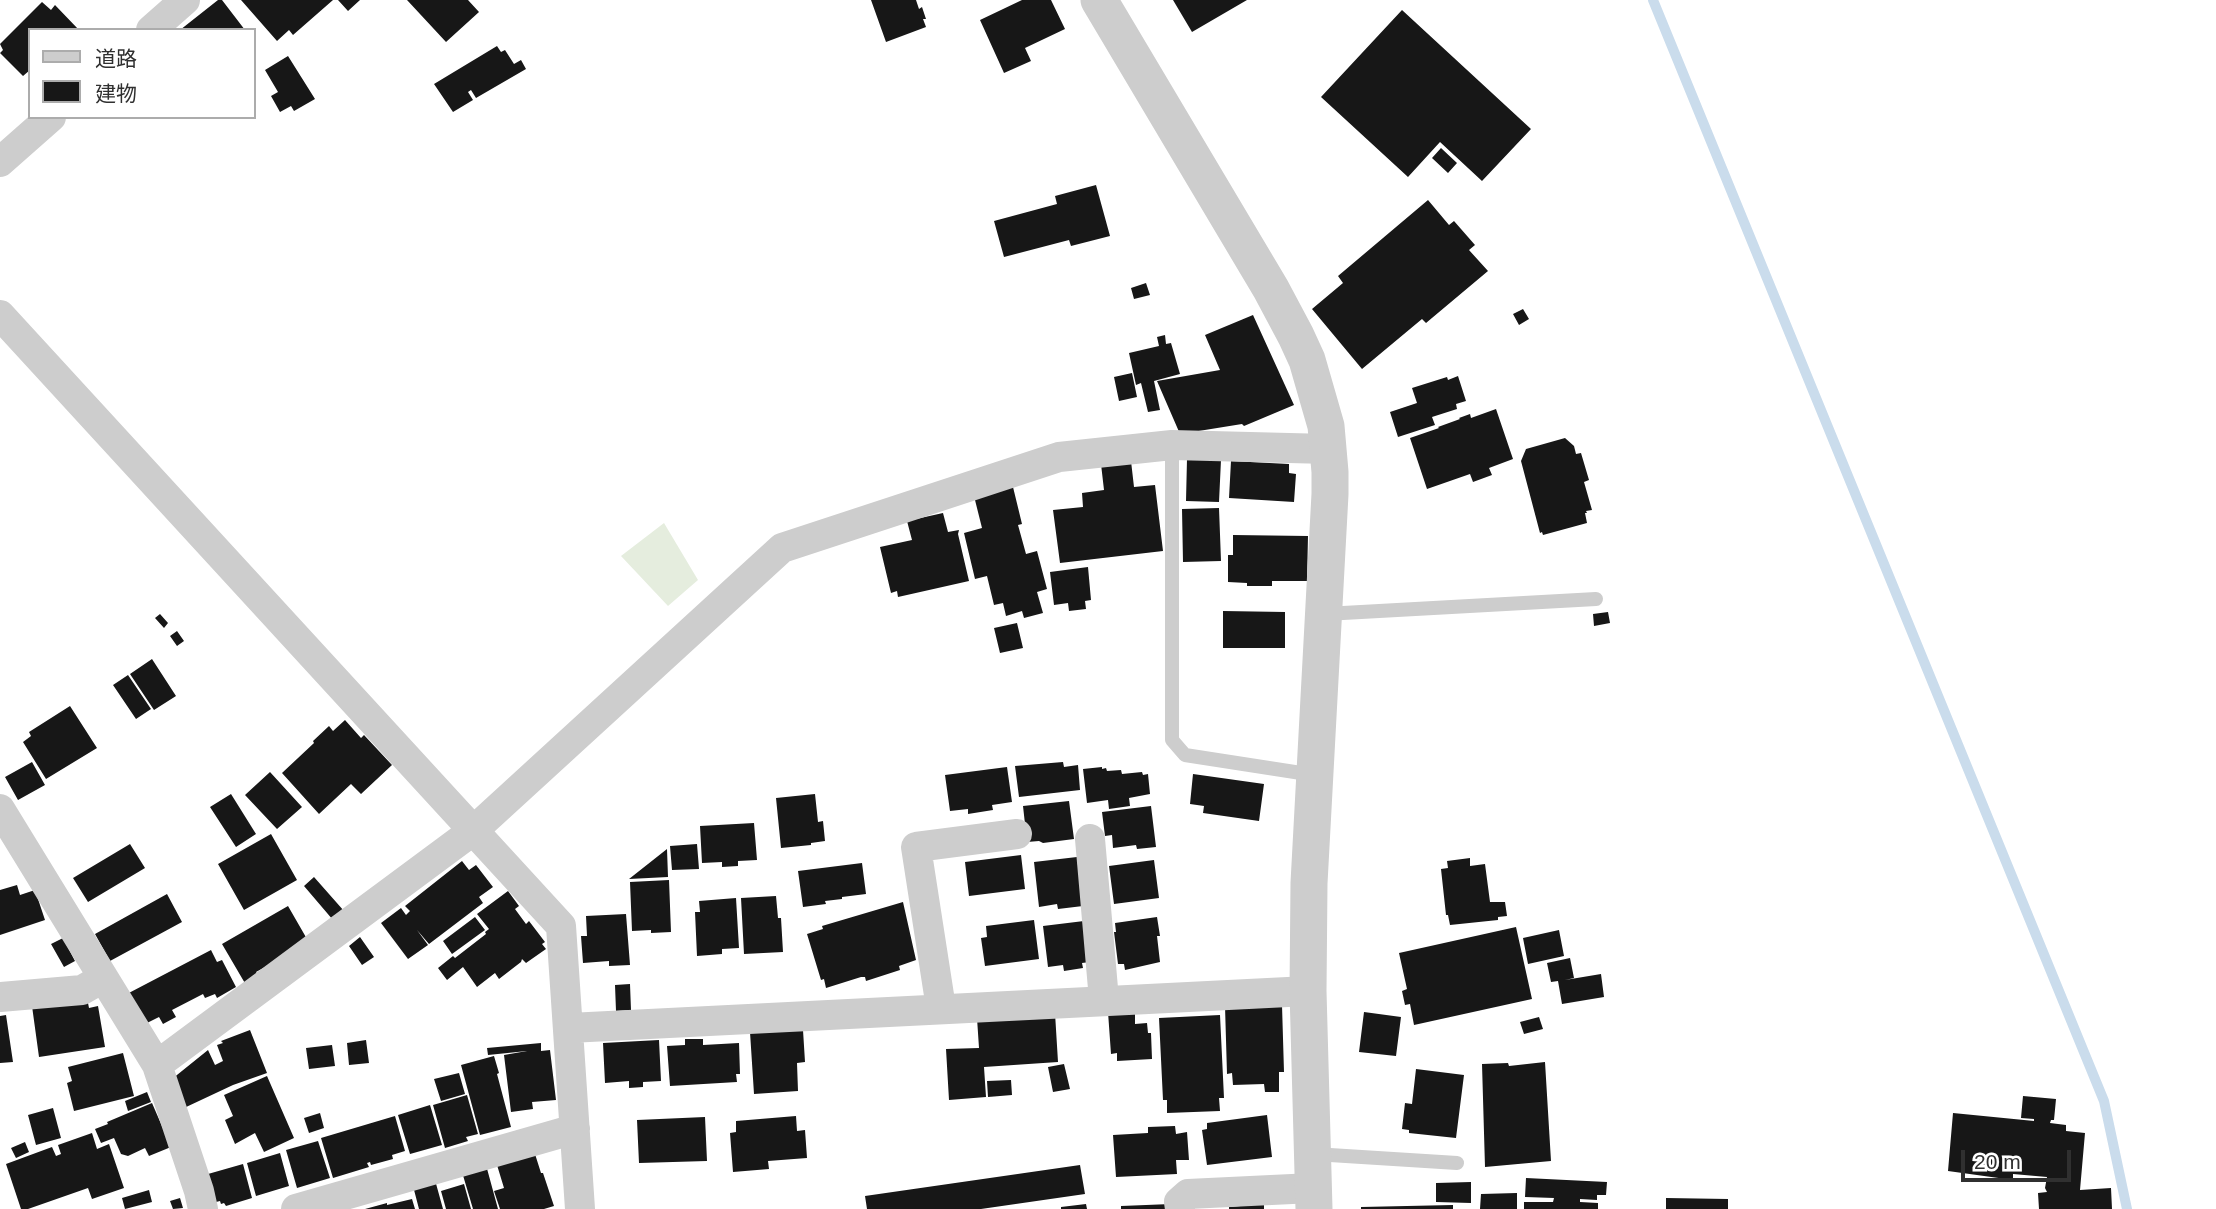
<!DOCTYPE html>
<meta charset="utf-8">
<style>
body{margin:0}
#map{position:relative;width:2216px;height:1209px;overflow:hidden;background:#fff;font-family:Helvetica,"Noto Sans JP",sans-serif}
canvas{display:block}
.legend{position:absolute;left:28px;top:28px;width:228px;height:91px;box-sizing:border-box;background:#fff;border:2px solid #acacac;margin:0;padding:9px 12px;list-style:none;font-size:21px;color:#303030}
.legend li{display:flex;align-items:center;gap:14px;height:35px}
.legend b{width:35px;border:2px solid #acacac}
.scale{position:absolute;left:1961px;top:1150px;width:110px;height:32px;box-sizing:border-box;border:4px solid #303030;border-top:0;padding-left:9px;font-size:21px;line-height:24px;white-space:nowrap;color:#303030;-webkit-text-stroke:5px #fff;paint-order:stroke}
</style>
<div id="map">
<canvas width="2216" height="1209"></canvas>
<ul class="legend">
<li><b style="height:9px;background:#cdcdcd"></b>道路</li>
<li><b style="height:19px;background:#171717"></b>建物</li>
</ul>
<div class="scale">20 m</div>
</div>
<script>
const g = document.querySelector('canvas').getContext('2d');
g.lineJoin = 'round';
function fillPath(path, color) { g.fillStyle = color; g.fill(path, 'evenodd'); }
const shape = rows => new Path2D(rows.map(r => 'M' + r).join(''));
function trace(path, color, width, dash) { g.strokeStyle = color; g.lineWidth = width; g.lineCap = dash ? 'butt' : 'round'; g.setLineDash(dash || []); g.stroke(path); }
const green = shape([
 [664,523,698,580,668,606,621,556]
]);
const stream = shape([
 [1653,0,2104,1101,2127,1209]
]);
const building = shape([
 [218,0,222,0,245,30,180,30],
 [241,0,333,0,293,35,289,30,277,41],
 [338,0,360,0,348,11],
 [407,0,468,0,479,12,446,42],
 [871,0,916,0,919,9,922,7,926,19,923,19,926,27,886,42],
 [1022,0,1051,0,1065,29,1025,48,1031,61,1004,73,980,20],
 [1173,0,1247,0,1192,32],
 [42,2,51,10,55,5,79,30,30,30,30,70,23,76,0,53,3,50,0,44],
 [1402,10,1531,129,1482,181,1440,142,1408,177,1321,97],
 [497,46,501,52,505,50,514,64,521,60,526,69,476,98,471,90,468,92,473,100,453,112,434,84],
 [288,56,315,99,294,111,291,106,280,112,271,96,278,92,265,70],
 [1441,148,1457,163,1448,173,1432,158],
 [1096,185,1110,236,1071,246,1069,240,1004,257,994,221,1057,204,1055,196],
 [1428,200,1449,225,1454,221,1475,245,1469,250,1488,271,1426,323,1422,319,1362,369,1312,309,1343,283,1338,276],
 [1146,283,1150,295,1134,299,1131,288],
 [1523,309,1529,319,1519,325,1513,314],
 [1253,315,1294,405,1244,426,1242,424,1180,434,1157,381,1220,370,1205,335],
 [1165,335,1166,344,1171,343,1180,374,1154,381,1160,410,1148,412,1141,383,1136,385,1129,353,1159,346,1157,337],
 [1132,373,1137,397,1119,401,1114,377],
 [1458,376,1466,401,1456,404,1457,409,1432,417,1435,425,1398,437,1390,412,1417,403,1412,388,1447,377,1448,380],
 [1496,409,1513,459,1489,468,1492,475,1473,482,1470,474,1427,489,1410,438,1439,428,1438,427,1460,419,1459,418,1470,414,1471,418],
 [1565,438,1574,446,1576,454,1581,453,1589,480,1584,482,1592,510,1586,511,1587,513,1585,513,1587,523,1543,535,1542,532,1540,533,1521,461,1526,449],
 [1187,459,1221,460,1219,502,1186,501],
 [1131,461,1134,487,1155,485,1163,551,1060,563,1053,510,1083,507,1082,493,1104,490,1101,464],
 [1231,461,1289,464,1289,473,1296,474,1294,502,1229,498],
 [1013,487,1022,524,1018,525,1026,554,1037,551,1047,589,1037,592,1043,613,1024,618,1022,611,1006,616,1003,603,994,605,987,576,975,579,964,533,982,528,974,496],
 [1219,508,1221,561,1183,562,1182,509],
 [943,513,948,532,959,530,958,534,969,581,898,597,897,591,891,593,880,547,912,540,907,521],
 [1233,535,1308,536,1307,581,1272,581,1272,586,1247,586,1247,583,1228,582,1228,555,1233,555],
 [1088,567,1091,600,1085,601,1086,609,1069,611,1068,603,1054,605,1050,572],
 [1223,611,1285,612,1285,648,1223,648],
 [1608,612,1610,623,1594,626,1593,614],
 [160,614,168,623,164,628,155,618],
 [1017,623,1023,648,1000,653,994,628],
 [177,631,184,641,177,646,170,636],
 [152,659,176,696,154,710,130,674],
 [128,675,151,709,136,719,113,685],
 [70,706,97,748,46,779,23,742,31,736,29,732],
 [345,720,361,738,364,735,392,765,361,794,351,784,319,814,282,773,314,743,313,741,329,726,333,731],
 [32,762,45,785,18,800,5,777],
 [1063,762,1064,767,1078,765,1080,790,1019,797,1015,766],
 [1007,767,1012,802,992,805,993,810,968,814,968,809,950,811,945,775],
 [1102,767,1102,769,1106,768,1107,771,1121,770,1122,774,1142,772,1143,775,1148,774,1150,794,1129,798,1130,806,1109,809,1108,800,1087,803,1083,769],
 [270,772,302,807,277,829,245,795],
 [1193,774,1264,784,1259,821,1203,813,1204,806,1190,804],
 [231,794,256,834,236,847,210,807],
 [815,794,818,822,823,821,825,841,811,843,811,845,781,848,776,798],
 [1069,801,1074,839,1043,843,1039,841,1027,842,1023,806],
 [1151,806,1156,847,1137,849,1136,845,1113,848,1112,835,1105,836,1102,812],
 [754,823,757,860,738,861,738,866,722,867,722,862,702,863,700,826],
 [271,834,297,880,244,910,218,864],
 [130,844,145,868,88,902,73,878],
 [697,844,699,869,672,870,670,846],
 [667,849,668,877,629,879],
 [1021,855,1025,889,969,896,965,862],
 [1077,857,1083,906,1058,909,1057,904,1039,907,1034,862],
 [1470,858,1470,866,1485,864,1490,902,1505,902,1507,916,1498,917,1498,920,1450,925,1448,915,1446,915,1441,869,1448,868,1447,861],
 [1154,860,1159,898,1114,904,1109,866],
 [462,861,469,870,476,865,493,887,479,897,483,903,429,944,417,930,428,945,408,959,381,923,401,908,406,915,410,911,405,906],
 [862,863,866,894,842,897,842,899,825,901,826,904,803,907,798,871],
 [314,877,344,911,333,920,304,886],
 [669,880,671,932,651,933,651,930,632,931,630,882],
 [17,885,20,895,35,890,45,920,0,935,0,890],
 [508,891,519,906,515,909,526,924,529,921,545,942,542,944,546,949,526,963,522,959,521,962,499,979,495,973,477,987,463,967,447,980,438,968,453,956,455,958,486,934,485,932,489,929,477,914],
 [167,894,182,922,110,961,95,934],
 [776,896,778,918,781,918,783,952,744,954,741,898],
 [736,898,739,948,722,949,722,954,697,956,695,912,700,912,699,901],
 [903,902,916,960,899,966,900,970,866,981,865,977,861,977,826,988,824,979,821,980,807,934,823,929,822,926],
 [288,906,307,939,289,954,256,972,260,978,246,985,222,944],
 [626,914,630,965,609,966,609,961,583,963,581,936,587,936,586,916],
 [475,917,485,930,452,954,443,941],
 [1157,917,1160,936,1157,936,1160,962,1125,970,1124,964,1118,964,1114,932,1116,932,1115,923],
 [1034,920,1039,959,985,966,981,938,987,937,986,926],
 [1084,921,1090,962,1082,963,1083,968,1064,971,1063,965,1048,967,1043,926],
 [1516,927,1532,999,1414,1025,1410,1004,1405,1005,1402,991,1407,989,1399,953],
 [1559,930,1564,956,1528,964,1523,938],
 [360,937,374,957,362,965,349,946],
 [63,938,75,961,64,967,51,944],
 [211,950,217,962,222,960,236,987,217,998,215,994,205,998,203,994,172,1010,176,1017,163,1024,159,1017,141,1026,125,995],
 [1570,958,1574,978,1565,980,1601,974,1604,997,1562,1004,1558,981,1551,982,1547,963],
 [630,984,631,1010,616,1011,615,985],
 [87,998,89,1008,98,1006,105,1047,39,1057,32,1006],
 [1282,1005,1284,1072,1279,1072,1279,1092,1265,1092,1264,1084,1233,1085,1232,1073,1227,1074,1225,1006],
 [1135,1011,1135,1024,1147,1023,1148,1033,1151,1033,1152,1059,1117,1061,1117,1053,1111,1054,1108,1012],
 [1364,1012,1401,1017,1396,1056,1359,1052],
 [1055,1013,1058,1062,984,1067,986,1097,949,1100,946,1049,979,1048,977,1018],
 [6,1015,13,1062,0,1063,0,1016],
 [1220,1015,1224,1098,1219,1098,1220,1111,1167,1113,1167,1100,1163,1100,1159,1018],
 [1539,1017,1543,1029,1524,1034,1520,1022],
 [250,1030,267,1073,233,1085,184,1108,172,1079,208,1050,215,1065,223,1061,217,1045,223,1043,221,1041],
 [803,1030,805,1062,797,1063,798,1091,754,1094,750,1032],
 [685,1039,703,1039,703,1045,739,1043,740,1074,736,1074,737,1082,670,1086,667,1046,685,1045],
 [366,1040,369,1063,349,1065,347,1043],
 [659,1040,661,1081,643,1082,643,1087,629,1088,629,1081,605,1083,603,1043],
 [541,1043,541,1051,550,1050,556,1100,532,1102,533,1109,511,1112,504,1055,527,1051,488,1055,487,1048],
 [332,1045,335,1066,309,1069,306,1048],
 [123,1053,134,1096,74,1111,67,1083,72,1081,68,1067],
 [494,1056,499,1073,497,1074,511,1127,480,1135,461,1065],
 [1545,1062,1551,1161,1485,1167,1482,1064,1508,1063,1509,1066],
 [1064,1064,1070,1089,1053,1092,1048,1067],
 [1416,1069,1464,1075,1456,1138,1409,1133,1409,1130,1402,1129,1405,1103,1412,1104],
 [459,1073,465,1094,441,1101,434,1079],
 [267,1076,294,1138,264,1152,255,1133,235,1144,225,1120,233,1116,224,1095],
 [1011,1080,1012,1095,988,1097,987,1081],
 [147,1092,151,1102,128,1111,125,1101],
 [467,1095,478,1134,466,1137,468,1141,445,1148,433,1105],
 [2023,1096,2056,1099,2054,1120,2051,1120,2050,1123,2066,1125,2066,1131,2085,1133,2080,1190,2111,1188,2112,1209,2039,1209,2038,1193,2047,1192,2045,1188,2047,1177,2013,1174,2013,1180,1948,1171,1953,1113,2034,1121,2034,1119,2021,1118],
 [152,1103,171,1147,149,1156,145,1148,128,1156,121,1154,114,1138,101,1143,95,1129,108,1124,107,1122],
 [430,1105,442,1145,410,1154,398,1115],
 [53,1108,61,1138,36,1145,28,1115],
 [320,1113,324,1128,309,1133,304,1118],
 [1267,1115,1272,1157,1207,1165,1202,1130,1207,1129,1207,1123],
 [395,1116,405,1151,392,1155,393,1159,371,1165,370,1162,367,1163,369,1167,333,1178,321,1138],
 [796,1116,797,1131,805,1130,807,1158,768,1161,769,1169,733,1172,730,1133,736,1132,736,1121],
 [705,1117,707,1161,639,1163,637,1120],
 [1175,1126,1176,1134,1187,1132,1189,1160,1176,1160,1177,1174,1116,1177,1113,1135,1148,1133,1148,1127],
 [92,1133,97,1149,109,1144,124,1188,92,1199,88,1188,28,1209,21,1209,6,1164,52,1147,56,1156,61,1154,58,1145],
 [318,1141,330,1178,297,1188,286,1150],
 [25,1142,29,1152,16,1158,11,1148],
 [280,1153,289,1186,256,1196,247,1163],
 [535,1154,541,1173,543,1173,554,1206,544,1209,500,1209,494,1191,504,1188,497,1165],
 [243,1164,252,1198,226,1206,224,1203,221,1204,220,1201,216,1202,208,1174],
 [486,1165,498,1209,473,1209,462,1172],
 [1080,1165,1085,1194,981,1209,867,1209,865,1196],
 [1526,1178,1607,1182,1606,1195,1597,1195,1597,1200,1580,1199,1580,1202,1598,1203,1598,1209,1524,1209,1524,1202,1553,1202,1554,1198,1525,1197],
 [435,1180,443,1209,419,1209,413,1186],
 [1471,1182,1471,1203,1436,1202,1436,1183],
 [464,1184,471,1209,446,1209,441,1191],
 [149,1190,152,1202,125,1209,122,1198],
 [1517,1193,1517,1209,1480,1209,1481,1194],
 [180,1198,183,1208,173,1209,170,1201],
 [1666,1198,1728,1199,1728,1209,1666,1209],
 [412,1199,415,1209,365,1209,387,1203,387,1205],
 [1086,1204,1087,1209,1061,1209,1061,1207],
 [1171,1204,1171,1209,1121,1209,1121,1206],
 [1264,1204,1264,1209,1229,1209,1229,1207],
 [1453,1205,1453,1209,1361,1209,1361,1207]
]);
const service = shape([
 [1172,445,1172,740,1185,755,1314,775],
 [1325,614,1596,599],
 [1314,1154,1457,1163]
]);
const minor = shape([
 [151,30,185,0],
 [0,162,51,117],
 [0,315,561,926,580,1209],
 [0,809,157,1065,199,1191,203,1209],
 [1090,839,1104,1000],
 [0,997,82,990,103,978],
 [941,1008,916,847,1017,834],
 [569,1028,1308,991],
 [157,1065,474,830,782,548,1059,457,1172,445,1328,449],
 [296,1209,575,1129],
 [1180,1209,1179,1202,1188,1194,1313,1188]
]);
const tertiary = shape([
 [1099,0,1271,289,1296,336,1307,360,1326,426,1330,472,1330,494,1309,883,1308,991,1314,1209]
]);
fillPath(green, '#e5edde');
trace(stream, '#cadcec', 10);
fillPath(building, '#171717');
trace(service, '#cdcdcd', 14);
trace(minor, '#cdcdcd', 30);
trace(tertiary, '#cdcdcd', 37);
</script>
